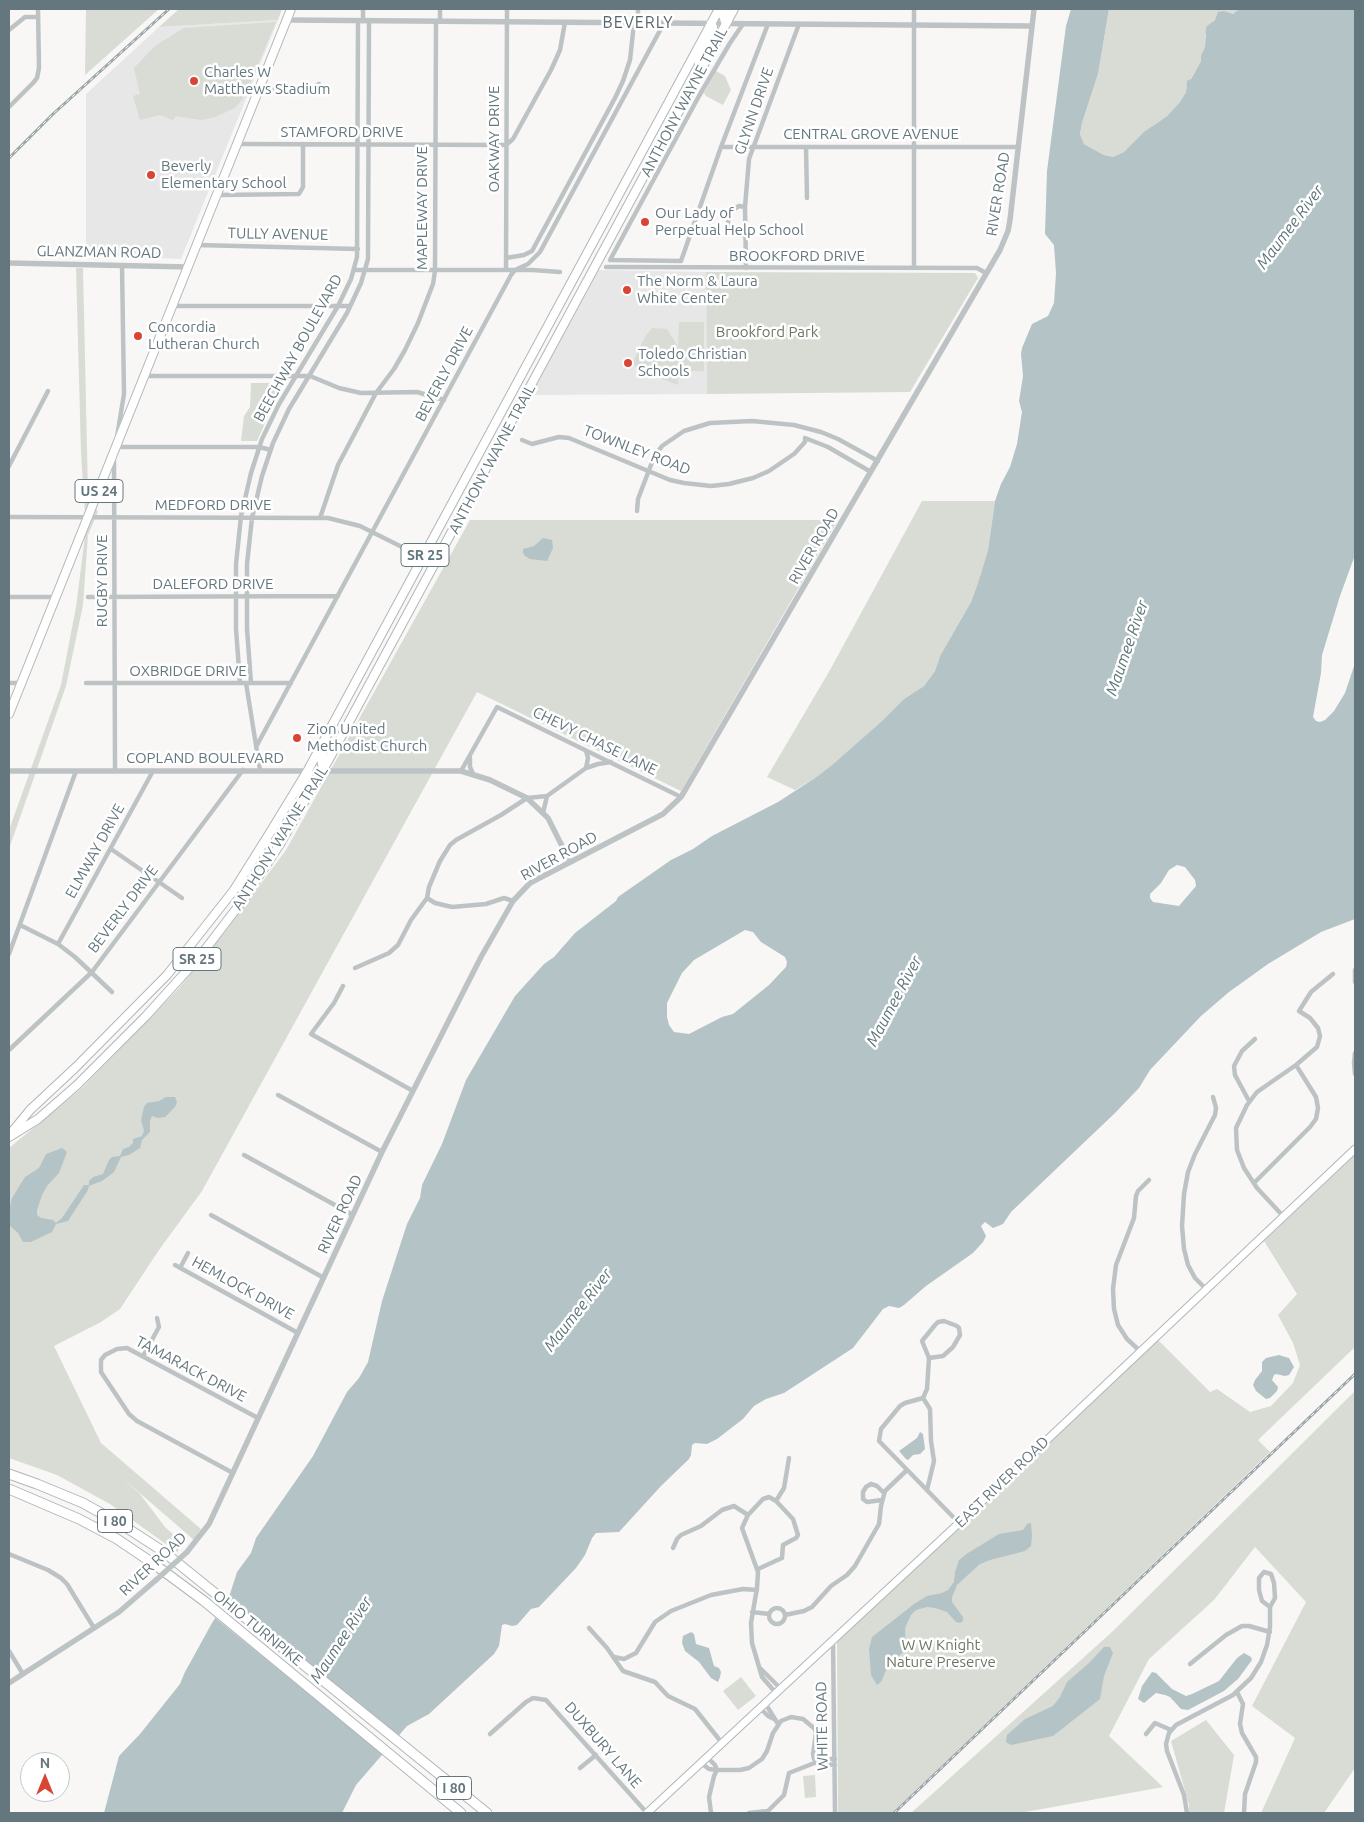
<!DOCTYPE html>
<style>
body{margin:0}
#map{position:relative;width:1364px;height:1822px;overflow:hidden;background:#f8f7f5;font-family:Ubuntu,sans-serif}
canvas{display:block}
.frame{position:absolute;inset:0;border:10px solid #65777e;pointer-events:none}
.north{position:absolute;left:20px;top:1752px;width:50px;height:50px;box-sizing:border-box;background:#fff;border:1px solid #c1c9cb;border-radius:50%;rotate:0deg;font-size:14px;font-weight:700;line-height:20px;text-align:center;color:#65777e}
.north::after{content:'';display:block;margin:auto;width:18px;height:22px;background:#d94534;clip-path:polygon(50% 0,100% 100%,50% 72%,0 100%)}
</style>
<div id="map">
<canvas width="1364" height="1822"></canvas>
<div class="frame"></div>
<div class="north">N</div>
</div>
<script>
const g = document.querySelector('canvas').getContext('2d');
g.lineJoin = 'round';
function fillPath(path, color) { g.fillStyle = color; g.fill(path, 'evenodd'); }
const shape = rows => new Path2D(rows.map(r => 'M' + r).join(''));
function trace(path, color, width, dash) { g.strokeStyle = color; g.lineWidth = width; g.lineCap = dash ? 'butt' : 'round'; g.setLineDash(dash || []); g.stroke(path); }
function label(font, color, halo, rows, align = 'center') {
  g.font = font + ' Ubuntu,sans-serif'; g.lineWidth = 5; g.setLineDash([]); g.textBaseline = 'middle'; g.strokeStyle = halo; g.fillStyle = color; for (const [text, x, y, turn = 0] of rows) {
    g.save(); g.translate(x, y); g.rotate((+turn || 0) * Math.PI / 180); g.textAlign = isNaN(turn) ? turn : align; if (halo) g.strokeText(text, 0, 0); g.fillText(text, 0, 0); g.restore();
  }
}
const built = shape([
 [278,20,181,259,86,255,86,94,159,27],
 [599,270,706,272,707,394,531,395]
]);
const green = shape([
 [86,9,159,9,85,75],
 [179,9,282,9,278,20,159,27],
 [1109,9,1239,9,1233,14,1223,11,1212,23,1205,35,1205,47,1201,61,1186,87,1186,92,1180,102,1167,116,1155,124,1124,152,1113,157,1104,155,1084,144,1080,134,1082,123,1098,74],
 [276,22,245,96,235,108,215,117,201,120,176,116,173,120,160,115,140,120,133,96,140,94,134,68,155,46,184,28],
 [716,71,725,76,731,90,723,105,706,96,704,93],
 [76,268,83,268,88,493,98,512,88,535,83,605,66,686,9,849,9,830,61,685,76,607,86,528,81,453],
 [706,272,975,273,978,278,910,392,707,394],
 [679,322,704,322,704,371,679,371,678,385,637,370,633,362,645,337,652,328,667,329,678,347],
 [251,383,283,383,257,441,241,441,244,416,250,407],
 [922,501,995,501,988,550,978,583,971,602,940,656,935,671,924,686,904,699,883,720,832,765,815,778,795,790,767,777,830,670],
 [470,520,838,520,681,791,477,692,202,1191,159,1250,120,1309,101,1322,54,1346,101,1443,201,1529,194,1540,120,1476,140,1494,165,1527,184,1544,177,1552,110,1504,57,1475,9,1458,9,1148,82,1088,179,988,228,928,286,850],
 [1355,1155,1355,1347,1258,1440,1270,1452,892,1813,838,1813,837,1641,1158,1340,1210,1392,1217,1389,1250,1412,1271,1406,1293,1383,1300,1365,1293,1343,1278,1315,1297,1294,1264,1241],
 [1355,1391,1355,1768,1324,1813,1261,1813,1295,1738,1252,1706,1306,1602,1255,1547,1214,1600,1149,1659,1109,1736,1163,1787,1020,1813,911,1813,1113,1631],
 [741,1677,756,1696,738,1710,723,1691],
 [1206,1720,1234,1755,1224,1813,1189,1813,1189,1805,1171,1741],
 [815,1775,816,1797,805,1798,803,1776]
]);
const water = shape([
 [1071,9,1109,9,1098,74,1082,123,1080,134,1084,144,1104,155,1113,157,1124,152,1144,132,1167,116,1180,102,1186,92,1187,81,1191,79,1201,61,1201,56,1205,47,1206,27,1215,20,1218,12,1224,11,1233,14,1239,9,1355,9,1355,555,1340,596,1322,655,1321,673,1313,717,1316,721,1320,722,1325,720,1334,711,1345,693,1355,663,1355,919,1321,932,1268,964,1229,992,1201,1016,1150,1070,1139,1088,1115,1113,1011,1212,1003,1224,993,1228,985,1222,981,1226,986,1236,983,1242,973,1253,926,1286,904,1305,899,1308,889,1306,883,1309,853,1348,784,1393,766,1399,754,1406,743,1419,717,1439,707,1444,695,1443,692,1445,691,1455,689,1459,661,1486,619,1532,596,1533,592,1538,585,1555,576,1568,539,1607,531,1609,517,1625,512,1626,505,1624,502,1625,499,1646,494,1654,429,1714,407,1726,356,1785,342,1813,104,1813,119,1756,140,1734,180,1684,185,1672,212,1623,230,1594,237,1572,251,1553,256,1538,313,1456,347,1392,359,1378,368,1362,382,1301,407,1224,420,1198,422,1185,442,1144,466,1080,515,996,544,964,554,957,575,933,616,901,618,897,671,860,693,849,712,836,778,802,815,778,832,765,883,720,904,699,924,686,935,671,940,656,971,602,978,583,988,550,995,501,1001,484,1010,467,1017,444,1022,412,1019,401,1023,376,1021,354,1022,348,1032,324,1048,316,1054,303,1056,273,1054,245,1045,234,1047,171,1066,26],
 [1177,865,1185,867,1195,880,1196,886,1179,906,1153,902,1150,898,1150,894,1161,883,1169,870],
 [745,930,753,932,761,942,785,957,787,962,786,967,769,985,733,1014,722,1017,689,1034,674,1032,669,1025,667,1017,667,1003,682,973,694,960],
 [543,538,552,540,553,548,547,561,530,559,525,556,523,553,523,549,534,546],
 [166,1097,175,1097,177,1102,175,1107,165,1117,158,1118,152,1116,150,1121,150,1132,142,1140,140,1148,129,1155,121,1157,114,1172,102,1181,89,1186,88,1190,68,1221,56,1224,52,1232,31,1242,23,1242,18,1233,10,1226,9,1211,12,1198,25,1177,39,1168,46,1154,62,1148,67,1152,59,1173,47,1186,42,1195,37,1210,37,1215,41,1218,53,1220,56,1223,62,1218,84,1185,89,1185,89,1181,93,1177,103,1174,109,1160,112,1157,120,1156,123,1149,129,1147,133,1143,133,1139,142,1136,144,1131,141,1120,144,1107,147,1103,159,1101],
 [1279,1355,1289,1358,1294,1367,1289,1375,1285,1376,1276,1374,1274,1375,1272,1380,1278,1387,1277,1391,1270,1398,1266,1399,1256,1391,1253,1385,1255,1380,1262,1371,1262,1362,1266,1358],
 [920,1432,923,1434,925,1449,920,1454,913,1455,908,1460,906,1459,899,1451,917,1438],
 [1031,1523,1032,1536,1031,1546,1025,1551,990,1560,980,1564,957,1585,952,1597,952,1602,963,1617,963,1621,960,1623,956,1622,947,1612,935,1608,927,1607,916,1610,911,1615,905,1628,906,1649,887,1668,881,1682,877,1685,871,1675,869,1649,872,1637,914,1604,927,1596,942,1593,948,1590,954,1582,955,1572,959,1560,968,1553,999,1534,1023,1530,1027,1524],
 [691,1632,694,1634,696,1644,709,1648,714,1666,719,1668,721,1672,720,1677,718,1682,711,1678,699,1662,685,1651,682,1643,683,1636],
 [1104,1647,1110,1647,1113,1653,1104,1676,1100,1699,1053,1736,1011,1745,1006,1742,1007,1735,1025,1719,1053,1706,1060,1697,1067,1682,1088,1664],
 [1244,1653,1251,1657,1252,1660,1238,1679,1224,1691,1188,1710,1181,1709,1170,1697,1165,1695,1156,1693,1144,1703,1138,1699,1142,1686,1152,1672,1156,1673,1172,1689,1186,1696,1192,1694,1219,1681,1237,1658]
]);
const pier = shape([
 [226,1596,400,1738,384,1755,213,1616]
]);
const minor = shape([
 [363,9,363,21],
 [638,9,638,23],
 [914,9,914,268],
 [440,21,440,9],
 [743,24,730,43,699,96,610,260,681,261,721,147,768,24],
 [9,30,25,17,38,17],
 [260,88,303,89,311,88,319,84],
 [9,107,33,83,37,78,39,68,38,9],
 [238,144,506,145,513,139,551,70,560,50,565,22],
 [724,147,1019,147],
 [806,147,807,198],
 [218,195,299,194,303,187,303,144],
 [745,207,739,206,734,209,729,215,728,223,730,228,733,232,746,236],
 [197,245,358,249],
 [506,258,524,255,532,251,615,98,623,81,630,60,634,23],
 [606,267,977,268,986,273],
 [746,268,745,207,749,159,799,24],
 [354,270,533,270,560,272],
 [506,270,507,9],
 [173,306,350,306],
 [145,376,310,376,339,388,361,393,417,392,444,400],
 [117,437,124,394,122,265],
 [805,438,828,447,871,472],
 [522,440,532,444,559,437,569,438,670,480,684,483,711,486,729,484,753,478,769,471,794,454,805,442,805,438],
 [117,447,259,447,271,450],
 [114,457,115,771],
 [9,466,48,391],
 [637,511,638,499,654,457,662,446,684,431,710,423,752,421,794,425,821,432,838,439,878,461],
 [9,517,328,518,360,526,410,551],
 [320,518,338,465,376,393,394,369,405,350,418,323,433,284,435,271,436,21],
 [9,597,55,597],
 [88,597,338,596],
 [9,683,21,683],
 [86,683,291,683],
 [240,683,236,629,236,564,241,516,251,473,262,439,279,404,338,306,351,279,357,257,358,21],
 [246,683,260,770],
 [251,683,247,629,247,564,252,518,262,476,273,443,289,409,347,313,361,283,368,259,369,21],
 [256,747,511,275,515,270,528,264,540,252,664,23],
 [470,758,470,767,473,774],
 [586,768,588,758,586,751],
 [461,771,497,707,681,797],
 [543,813,547,796],
 [111,849,182,898],
 [427,898,435,903,452,907,486,904,504,898,513,901],
 [20,925,58,944,75,957,112,992],
 [58,944,153,771],
 [9,954,76,771],
 [355,968,389,953,398,945,411,920,427,898,429,887,440,861,450,845,456,840,501,815,527,798,547,796,586,768,598,764,611,762],
 [1355,970,1355,982],
 [343,986,334,1003,311,1034,413,1091],
 [9,1050,92,972,243,770],
 [1355,1053,1354,1063,1355,1074],
 [278,1095,382,1152],
 [1249,1101,1235,1075,1234,1066,1242,1051,1255,1039],
 [244,1155,353,1215],
 [1254,1183,1310,1127,1316,1119,1318,1108,1316,1097,1296,1065],
 [211,1215,324,1278],
 [1283,1216,1257,1188,1244,1168,1237,1150,1236,1128,1247,1105,1257,1092,1296,1065,1317,1047,1320,1036,1318,1028,1310,1018,1299,1011,1311,992,1333,974],
 [175,1265,298,1333],
 [180,1268,188,1253],
 [1206,1289,1195,1278,1188,1265,1184,1249,1182,1226,1184,1194,1188,1172,1195,1154,1215,1115,1216,1108,1213,1097],
 [1140,1351,1127,1339,1118,1325,1114,1309,1113,1289,1116,1265,1134,1218,1136,1196,1138,1191,1149,1180],
 [143,1356,159,1327,157,1318],
 [923,1398,905,1403,900,1406,881,1429,879,1441,959,1523],
 [233,1473,137,1421,129,1414,101,1372,101,1360,105,1355,117,1349,127,1348,258,1418],
 [927,1490,934,1461,931,1441,930,1409,923,1398,927,1389,929,1358,943,1356,953,1347,960,1335,959,1328,957,1326,944,1321,938,1322,935,1325,922,1341,929,1358],
 [882,1500,867,1502,863,1499,863,1492,866,1487,871,1484,877,1486,884,1493],
 [776,1501,784,1488,789,1458],
 [673,1548,677,1539,681,1535,701,1526,722,1510,734,1506,748,1515],
 [9,1554,48,1570,61,1578,67,1584,94,1628],
 [758,1569,782,1558,783,1545,796,1538,798,1535,793,1519,776,1501,769,1497,763,1499,748,1515,742,1528,758,1572,757,1588,751,1623,752,1643,762,1677,776,1693],
 [1264,1572,1271,1574,1274,1583,1275,1598,1270,1607,1262,1601,1259,1590,1259,1578,1264,1572],
 '769 1616a8 8 0 1 1 16 0a8 8 0 1 1-16 0Z',
 [752,1612,769,1614],
 [785,1615,804,1611,812,1607,831,1586,847,1575,855,1566,879,1524,881,1506,885,1491,907,1470],
 [589,1628,607,1648,623,1671,655,1682,668,1696,695,1709,722,1743],
 [833,1640,835,1813],
 [9,1651,23,1674],
 [614,1657,624,1659,636,1653,655,1622,671,1611,711,1595,743,1589,757,1590],
 [1190,1664,1226,1635,1242,1626,1249,1626,1270,1632],
 [761,1669,780,1688],
 [1237,1692,1243,1704,1240,1724,1242,1733,1256,1757,1256,1762,1245,1794,1244,1813],
 [765,1703,778,1724],
 [760,1708,768,1716,774,1719],
 [490,1734,526,1702,533,1698,546,1700,647,1813],
 [1146,1734,1155,1723,1171,1730],
 [707,1757,715,1765,717,1770],
 [817,1762,821,1759,835,1759],
 [817,1762,824,1764,835,1765],
 [701,1763,709,1769,717,1770],
 [580,1768,596,1755],
 [711,1813,709,1797,714,1776,717,1770,740,1770,749,1768,762,1759,767,1751,773,1733,781,1721,791,1717,803,1719,815,1729,816,1733,813,1754,814,1759,817,1762,789,1773,784,1795,768,1811,749,1813],
 [1187,1813,1184,1795,1167,1751,1166,1744,1169,1733,1176,1725,1233,1695,1251,1678,1261,1662,1267,1645,1270,1627,1270,1607]
]);
const tertiary = shape([
 [287,20,1032,26],
 [9,263,189,267],
 [9,771,461,771,490,780,527,798,548,818,570,862],
 [187,1552,209,1524,382,1152,481,957,513,901,530,883,663,814,681,797,1000,250,1008,231,1010,220,1034,9],
 [9,1683,119,1612,156,1580]
]);
const secondary = shape([
 [647,1813,959,1523,1355,1149]
]);
const primary = shape([
 [9,714,291,9]
]);
const trunk = shape([
 [725,9,723,16,726,24],
 [699,63,712,35,713,27,711,23],
 [323,770,321,758,326,746],
 [302,797,309,782,308,771],
 [12,1132,30,1110,76,1067,167,975,234,890,271,831,308,770,719,9],
 [9,1137,38,1119,77,1085,146,1016,201,955,246,896,280,844,328,761,734,9]
]);
const motorway = shape([
 [9,1474,37,1484,83,1503,124,1526,164,1552,487,1813],
 [9,1489,79,1519,117,1539,154,1564,204,1601,461,1813]
]);
const rail = shape([
 [9,158,53,114,169,9],
 [894,1813,1355,1374]
]);
const tertiaryBridge = shape([
 [156,1580,187,1552]
]);
const markers = [
 [194,81,5,"#d94534"],
 [151,175,5,"#d94534"],
 [645,222,5,"#d94534"],
 [627,290,5,"#d94534"],
 [138,336,5,"#d94534"],
 [628,363,5,"#d94534"],
 [297,738,5,"#d94534"]
];
const shields = [
 [99,491,48],
 [425,555,48],
 [197,959,48],
 [115,1521,35],
 [454,1788,35]
];
const shieldNames = [
 ["US 24",99,491],
 ["SR 25",425,555],
 ["SR 25",197,959],
 ["I 80",115,1521],
 ["I 80",454,1788]
];
const poiNames = [
 ["Charles W",204,72],
 ["Matthews Stadium",204,89],
 ["Beverly",161,166],
 ["Elementary School",161,183],
 ["Our Lady of",655,213],
 ["Perpetual Help School",655,230],
 ["The Norm & Laura",637,281],
 ["White Center",637,298],
 ["Concordia",148,327],
 ["Lutheran Church",148,344],
 ["Toledo Christian",638,354],
 ["Schools",638,371],
 ["Zion United",307,729],
 ["Methodist Church",307,746]
];
const streetNames = [
 ["ANTHONY WAYNE TRAIL",684,102,-62],
 ["GLYNN DRIVE",754,111,-71],
 ["STAMFORD DRIVE",342,132],
 ["CENTRAL GROVE AVENUE",871,134],
 ["OAKWAY DRIVE",494,139,-90],
 ["RIVER ROAD",998,194,-81],
 ["MAPLEWAY DRIVE",422,208,-90],
 ["TULLY AVENUE",278,234,1],
 ["GLANZMAN ROAD",99,252,1],
 ["BROOKFORD DRIVE",797,256],
 ["BEECHWAY BOULEVARD",298,348,-61],
 ["BEVERLY DRIVE",444,374,-62],
 ["TOWNLEY ROAD",637,450,21],
 ["ANTHONY WAYNE TRAIL",492,459,-62],
 ["MEDFORD DRIVE",213,505],
 ["RIVER ROAD",814,546,-60],
 ["RUGBY DRIVE",102,581,-90],
 ["DALEFORD DRIVE",213,584],
 ["OXBRIDGE DRIVE",188,671],
 ["CHEVY CHASE LANE",595,741,26],
 ["COPLAND BOULEVARD",205,758],
 ["ANTHONY WAYNE TRAIL",280,838,-58],
 ["ELMWAY DRIVE",95,851,-61],
 ["RIVER ROAD",559,856,-29],
 ["BEVERLY DRIVE",123,909,-53],
 ["RIVER ROAD",340,1214,-65],
 ["HEMLOCK DRIVE",243,1288,29],
 ["TAMARACK DRIVE",191,1369,28],
 ["EAST RIVER ROAD",1002,1482,-44],
 ["RIVER ROAD",153,1564,-43],
 ["OHIO TURNPIKE",258,1628,39],
 ["WHITE ROAD",822,1726,-91],
 ["DUXBURY LANE",603,1745,49]
];
const parkNames = [
 ["Brookford Park",767,332],
 ["W W Knight",941,1645],
 ["Nature Preserve",941,1662]
];
const neighbourhoodNames = [
 ["BEVERLY",638,23]
];
const waterNames = [
 ["Maumee River",1290,227,-53],
 ["Maumee River",1127,648,-71],
 ["Maumee River",894,1001,-62],
 ["Maumee River",578,1310,-52],
 ["Maumee River",341,1640,-57]
];
fillPath(built, '#e6e7e6');
fillPath(green, '#d8dcd5');
fillPath(water, '#b4c3c5');
fillPath(pier, '#f8f7f5');
trace(secondary, '#b0b7ba', 9);
trace(primary, '#b1b7ba', 10);
trace(trunk, '#b1b6b9', 10);
trace(motorway, '#b1b6b9', 11);
trace(minor, '#bdc3c5', 4.5);
trace(tertiary, '#bdc3c5', 5.5);
trace(secondary, '#fff', 7);
trace(primary, '#fff', 8);
trace(trunk, '#fff', 8);
trace(motorway, '#fff', 9);
trace(rail, '#9da6aa', 3);
trace(rail, '#fff', 1, [4]);
trace(tertiaryBridge, '#bdc3c5', 5.5);
for (const [x, y, r, color] of markers) { const dot = new Path2D(); dot.arc(x, y, r, 0, 2 * Math.PI); g.fillStyle = color; g.fill(dot); trace(dot, '#fff', 2); }
for (const [x, y, w] of shields) { const box = new Path2D(); box.roundRect(x - w / 2, y - 11.5, w, 23, 4); g.fillStyle = '#fff'; g.fill(box); trace(box, '#65777e', 1); }
label('bold 14px', '#65777e', null, shieldNames);
label('15px', '#65777e', '#fff', poiNames, 'left');
label('15px', '#65777e', '#fff', streetNames);
label('15px', '#697763', '#fff', parkNames);
g.letterSpacing = '1px';
label('16px', '#56646a', '#fff', neighbourhoodNames);
g.letterSpacing = '0px';
label('italic 16px', '#5f7679', '#fff', waterNames);
</script>
